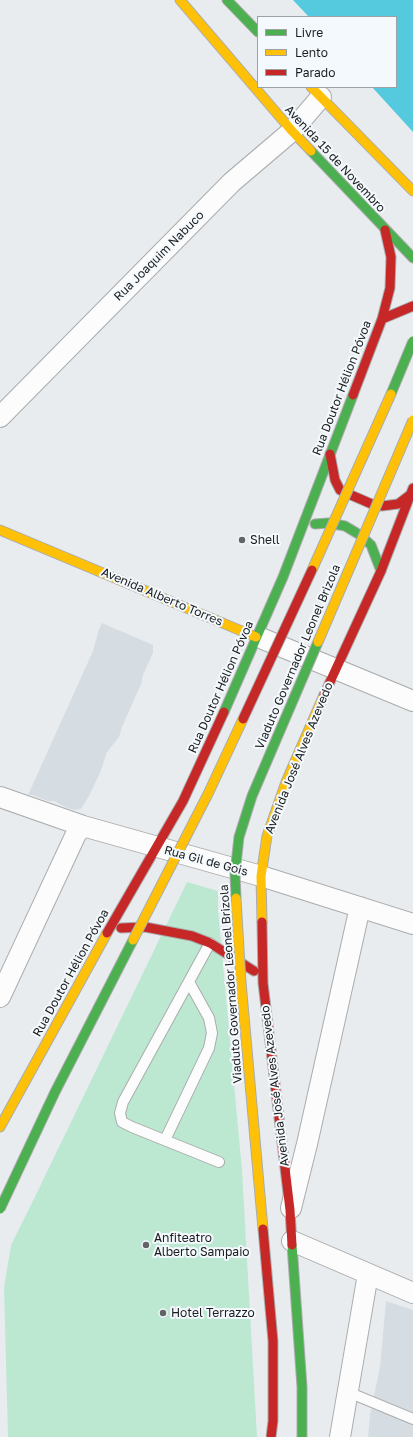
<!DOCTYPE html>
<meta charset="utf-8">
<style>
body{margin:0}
#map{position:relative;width:413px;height:1437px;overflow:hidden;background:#e9ecee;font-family:"Golos Text",sans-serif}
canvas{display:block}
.legend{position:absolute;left:257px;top:16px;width:140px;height:72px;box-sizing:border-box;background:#f4f9fd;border:1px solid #9da1a3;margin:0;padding:5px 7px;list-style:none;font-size:12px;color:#1a1c1d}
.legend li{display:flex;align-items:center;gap:8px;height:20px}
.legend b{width:20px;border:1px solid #9da1a3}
</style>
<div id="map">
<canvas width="413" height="1437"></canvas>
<ul class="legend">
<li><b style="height:5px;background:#4caf50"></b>Livre</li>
<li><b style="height:5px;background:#ffc107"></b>Lento</li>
<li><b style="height:5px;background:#c62828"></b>Parado</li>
</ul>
</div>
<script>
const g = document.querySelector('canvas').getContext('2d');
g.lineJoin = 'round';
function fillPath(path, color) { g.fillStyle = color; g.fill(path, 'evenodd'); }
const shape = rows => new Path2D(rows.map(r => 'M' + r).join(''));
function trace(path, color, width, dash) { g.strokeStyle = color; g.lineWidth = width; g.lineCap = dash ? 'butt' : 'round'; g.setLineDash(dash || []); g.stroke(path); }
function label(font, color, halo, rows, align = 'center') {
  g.font = font + ' "Golos Text",sans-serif'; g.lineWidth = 4; g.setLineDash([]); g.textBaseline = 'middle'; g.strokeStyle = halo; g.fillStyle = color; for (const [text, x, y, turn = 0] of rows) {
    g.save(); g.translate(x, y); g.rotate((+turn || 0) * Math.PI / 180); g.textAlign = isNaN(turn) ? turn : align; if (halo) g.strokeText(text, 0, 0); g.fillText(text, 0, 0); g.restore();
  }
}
const built = shape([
 [102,623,153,645,153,653,143,675,141,684,122,727,119,737,107,752,100,773,89,796,81,809,74,810,67,808,54,801,48,801,32,795,28,795,93,651,99,629],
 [386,1301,413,1310,413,1437,368,1437,370,1415,380,1367]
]);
const green = shape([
 [187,882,218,891,218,910,242,1170,257,1437,8,1437,4,1288,11,1245,29,1209]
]);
const water = shape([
 [293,0,413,0,413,132,372,87,396,87,396,17,309,17]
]);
const lane = shape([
 [210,943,123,1102,120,1113,122,1122,132,1127,219,1162],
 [165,1140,209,1048,212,1033,209,1018,189,982],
 [348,1392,413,1419]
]);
const street = shape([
 [0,417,232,182,292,131,321,97],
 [263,639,413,701],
 [0,797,83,826,261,876,413,924],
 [0,997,76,834,83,826],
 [291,1208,307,1144,360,907],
 [292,1241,413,1293],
 [340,1437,368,1274]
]);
const fast = shape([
 [227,0,258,32],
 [311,151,413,258],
 [315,524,328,523,345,526,360,535,371,545,381,571],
 [224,712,283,577,353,395],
 [292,1245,302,1387,302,1437]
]);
const slow = shape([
 [180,0,292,131,311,151],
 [311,87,413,191],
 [0,530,256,637],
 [262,922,261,876,267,836,286,782,324,695],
 [0,1127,107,933]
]);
const jam = shape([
 [382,319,413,306],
 [353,395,382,319,390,288,391,257,385,230],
 [330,454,335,480,340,490,344,492,374,505,382,506,398,504,411,494],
 [324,695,381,571,413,488],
 [262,922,263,983,290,1210,292,1245],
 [121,928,145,927,192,936,210,943,254,971],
 [107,933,183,801,224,712]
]);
const fastBridge = shape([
 [391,394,413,341],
 [236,898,235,873,239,837,252,796,318,642],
 [0,1209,55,1092,133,940]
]);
const slowBridge = shape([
 [312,570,391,394],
 [318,642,413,420],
 [236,898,241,982,263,1229],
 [133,940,208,794,243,719]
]);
const jamBridge = shape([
 [243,719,312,570],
 [263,1229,273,1341,273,1421,271,1437]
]);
const markers = [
 [242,540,4,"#626566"],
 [146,1245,4,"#626566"],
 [163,1313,4,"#626566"]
];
const streetNames = [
 ["Avenida 15 de Novembro",335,159,47],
 ["Rua Joaquim Nabuco",159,256,-45],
 ["Rua Doutor Hélion Póvoa",342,388,-69],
 ["Avenida Alberto Torres",162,597,23],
 ["Viaduto Governador Leonel Brizola",298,657,-67],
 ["Rua Doutor Hélion Póvoa",221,687,-66],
 ["Avenida José Alves Azevedo",299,758,-68],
 ["Rua Gil de Gois",206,861,15],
 ["Rua Doutor Hélion Póvoa",71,973,-61],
 ["Viaduto Governador Leonel Brizola",231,984,-94],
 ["Avenida José Alves Azevedo",275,1086,-97]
];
const poiNames = [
 ["Shell",250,540],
 ["Anfiteatro",154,1238],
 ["Alberto Sampaio",154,1252],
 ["Hotel Terrazzo",171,1313]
];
fillPath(built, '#d5dde2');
fillPath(green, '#bce8d2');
fillPath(water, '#55cadf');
trace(lane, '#aaacad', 12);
trace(street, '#aaacad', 22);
trace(fast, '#aaacad', 11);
trace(slow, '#aaacad', 11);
trace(jam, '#aaacad', 11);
trace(lane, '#fcfcfc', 10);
trace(street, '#fcfcfc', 20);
trace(fast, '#4caf50', 9);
trace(slow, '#ffc107', 9);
trace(jam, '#c62828', 9);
trace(fastBridge, '#aaacad', 11, []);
trace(slowBridge, '#aaacad', 11, []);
trace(jamBridge, '#aaacad', 11, []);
trace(fastBridge, '#4caf50', 9);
trace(slowBridge, '#ffc107', 9);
trace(jamBridge, '#c62828', 9);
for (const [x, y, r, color] of markers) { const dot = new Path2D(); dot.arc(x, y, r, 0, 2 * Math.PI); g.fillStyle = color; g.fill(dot); trace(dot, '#f4f9fd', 1.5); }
label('12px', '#1a1c1d', '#f4f9fd', streetNames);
label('12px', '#1a1c1d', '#f4f9fd', poiNames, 'left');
</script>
